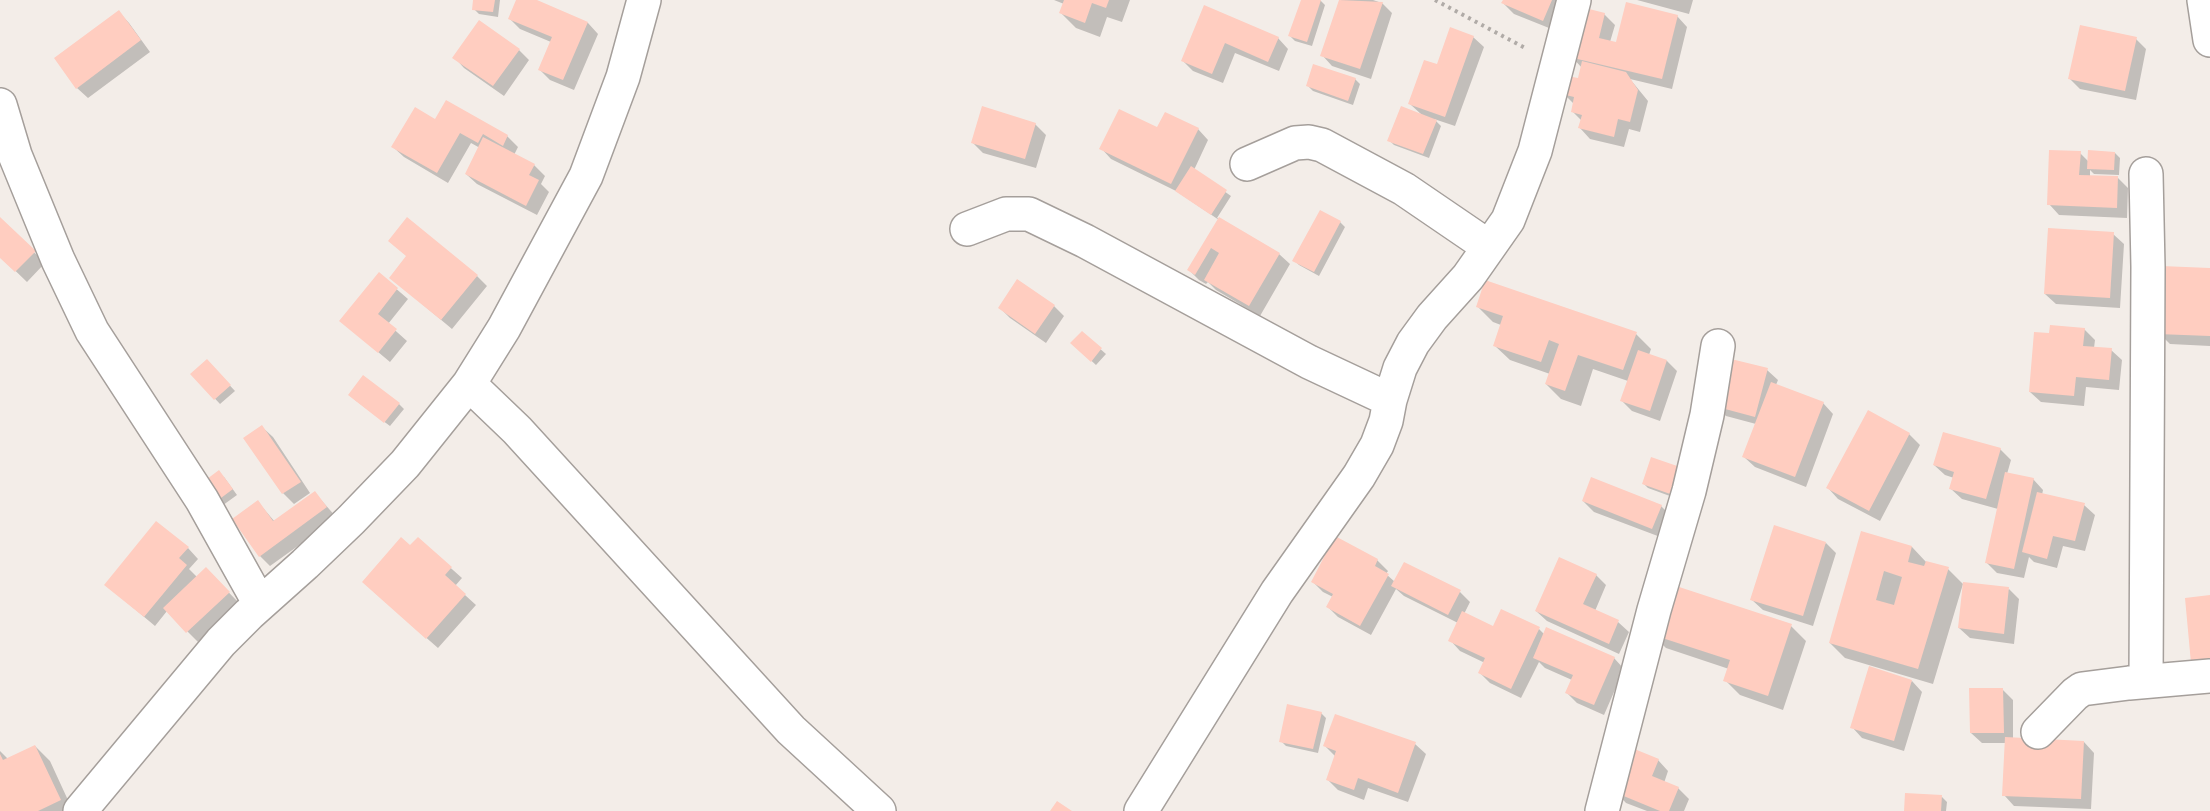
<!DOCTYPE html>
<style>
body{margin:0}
canvas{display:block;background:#f3ede8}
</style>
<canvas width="2210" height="811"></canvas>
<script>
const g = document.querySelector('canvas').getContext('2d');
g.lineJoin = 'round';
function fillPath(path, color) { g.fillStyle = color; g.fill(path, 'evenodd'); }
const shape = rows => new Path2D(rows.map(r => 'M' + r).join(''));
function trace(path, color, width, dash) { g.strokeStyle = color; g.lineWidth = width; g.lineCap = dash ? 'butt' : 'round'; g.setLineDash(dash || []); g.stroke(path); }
const shadow = shape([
 [475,0,500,0,498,17,479,14,474,9],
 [518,0,533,0,588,23,598,34,574,90,550,80,540,70,551,42,520,29,510,19],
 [1054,0,1130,0,1122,22,1107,17,1100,37,1076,28,1061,13,1064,4],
 [1302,0,1320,0,1325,5,1312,46,1295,41,1290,36],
 [1341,0,1373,0,1382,3,1392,13,1371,79,1332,66,1322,55],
 [1504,0,1567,0,1554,30,1514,14,1503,3],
 [1637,0,1693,0,1689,14],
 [1205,7,1278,38,1288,49,1279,71,1235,53,1223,83,1193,71,1183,61],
 [119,12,129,23,150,52,88,98,77,88],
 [1604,14,1615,25,1610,42,1617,44,1677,16,1687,27,1672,89,1630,79,1648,101,1640,132,1629,129,1624,147,1590,139,1580,128,1582,121,1573,112,1574,104,1564,94,1579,80,1582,68,1571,56],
 [1473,37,1484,47,1455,126,1434,119,1441,126,1429,158,1394,145,1389,140,1422,115,1410,104,1438,66],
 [2136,39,2146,49,2136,100,2080,89,2069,78],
 [519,50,529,60,504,96,464,68,454,57],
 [1355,79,1360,84,1353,105,1313,91,1308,86],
 [446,102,507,136,518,147,514,155,534,165,545,176,541,184,549,192,537,215,477,184,466,174,480,148,471,143,448,183,404,157,393,147,435,121],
 [1035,124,1046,135,1036,168,983,153,972,142],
 [1157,129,1198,129,1208,140,1194,170,1231,196,1217,218,1279,254,1290,264,1260,316,1216,290,1208,282,1206,284,1199,280,1189,270,1219,220,1176,191,1111,159,1101,148],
 [2080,153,2089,162,2115,153,2120,158,2119,175,2094,174,2090,170,2090,177,2118,178,2128,188,2127,218,2059,215,2049,204],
 [0,219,45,263,27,282,0,256],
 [1340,222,1345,227,1319,276,1299,265,1294,260],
 [2113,234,2124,244,2120,308,2056,304,2045,294],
 [407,257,477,276,487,286,452,329,391,278],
 [2210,270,2210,346,2170,344,2159,333],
 [379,274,408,299,388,324,407,341,390,362,341,321],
 [1054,306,1064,316,1046,343,1010,318,999,307],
 [1478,307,1636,334,1651,349,1649,355,1667,361,1677,371,1660,421,1632,411,1622,401,1628,381,1593,369,1581,406,1561,399,1546,384,1550,374,1510,360,1494,345,1501,325,1493,322],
 [2084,329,2095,340,2094,348,2111,350,2122,360,2119,390,2086,387,2084,406,2041,402,2030,392,2050,334],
 [1082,333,1106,354,1096,365,1072,343],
 [207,361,235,391,220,404,192,374],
 [1767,370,1778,380,1776,385,1823,403,1833,414,1806,487,1755,467,1744,457,1756,424,1726,416,1716,406],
 [355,400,399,404,404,409,390,426],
 [1869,412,1909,434,1920,445,1880,521,1838,499,1828,488],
 [262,427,273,437,310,493,294,504,283,493,246,438],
 [2000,449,2011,460,2007,474,2033,479,2043,490,2042,495,2084,505,2095,515,2085,551,2063,546,2057,568,2034,562,2029,557,2024,578,1997,573,1986,562,1998,509,1962,499,1951,489,1954,478,1945,475,1934,465],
 [1682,470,1678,499,1648,488,1643,483],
 [224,477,237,495,219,508,214,503],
 [315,493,337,518,270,566,260,556,258,502,275,522],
 [1583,501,1661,506,1672,517,1663,538,1594,512],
 [1862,533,1912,547,1927,563,1948,569,1963,584,1933,684,1845,658,1830,643],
 [418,539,462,578,455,586,476,605,438,648,374,592],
 [1826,543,1836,553,1813,626,1763,610,1752,600],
 [188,548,198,559,189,569,197,577,206,569,239,603,198,642,167,611,155,626,106,585],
 [1377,560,1388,571,1386,574,1395,582,1460,592,1470,602,1464,614,1494,628,1539,629,1545,635,1614,658,1624,669,1604,715,1577,703,1567,693,1572,680,1545,668,1539,662,1521,698,1490,683,1480,673,1485,663,1460,651,1450,640,1458,623,1404,596,1396,589,1371,635,1338,617,1328,607,1333,597,1323,592,1313,582],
 [1596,575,1606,585,1595,611,1618,622,1629,632,1619,654,1547,621,1536,611],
 [2009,589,2019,599,2014,644,1970,638,1959,628],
 [1791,626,1806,641,1783,710,1740,695,1725,680,1729,669,1666,648,1651,633],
 [1912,681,1922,692,1904,751,1862,738,1852,727],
 [2002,689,2013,700,2013,739,2084,742,2094,753,2091,809,2014,806,2004,795,2006,743,1982,743,1971,733],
 [1321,713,1326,718,1318,753,1286,746,1281,741],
 [1415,744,1426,754,1408,802,1368,788,1364,800,1338,790,1328,780,1336,757,1325,746],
 [35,746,50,761,73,811,0,811,0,751,8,759],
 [1658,760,1668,771,1664,783,1678,788,1689,799,1684,811,1647,811,1626,803,1616,792],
 [1942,797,1947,802,1946,811,1905,811]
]);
const building = shape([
 [473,0,495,0,493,12,472,10],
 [516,0,537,0,588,22,563,80,538,70,552,37,508,19],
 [1064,0,1109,0,1106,8,1092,3,1085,23,1059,13],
 [1301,0,1321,0,1307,42,1288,36],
 [1339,0,1383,2,1360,69,1320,56],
 [1503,0,1552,0,1543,21,1501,3],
 [1626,2,1678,15,1662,79,1569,57,1581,7,1605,13,1599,38,1616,42],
 [1204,5,1279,37,1268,62,1225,43,1212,74,1181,61],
 [119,10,141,40,76,89,54,58],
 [479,20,520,49,493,86,452,58],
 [2080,25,2137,37,2125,91,2068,79],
 [1450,27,1474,36,1445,117,1408,104,1424,60,1437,64],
 [1582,61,1626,72,1638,90,1630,122,1618,119,1614,137,1578,128,1582,115,1571,112,1574,97,1562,94,1567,76,1578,78],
 [1313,64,1356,78,1348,101,1306,86],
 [446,100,508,135,503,146,483,134,478,143,460,133,437,173,391,147,415,107,435,119],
 [982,106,1036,123,1025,159,971,143],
 [1401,106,1437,120,1423,154,1387,141],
 [1119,109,1157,127,1165,112,1199,128,1171,184,1099,149],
 [483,137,535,164,529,175,539,180,526,206,465,174],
 [2049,150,2081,151,2079,175,2118,176,2117,208,2047,205],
 [2088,150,2115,152,2114,170,2087,169],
 [1191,166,1227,190,1211,215,1175,191],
 [1320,210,1341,221,1314,272,1292,261],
 [0,217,36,251,15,272,0,258],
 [407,217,478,275,441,320,389,278,406,256,388,241],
 [1219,217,1280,253,1249,306,1204,280,1219,253,1211,248,1195,275,1187,270],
 [2048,228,2114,232,2110,298,2044,294],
 [2161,266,2210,268,2210,336,2158,334],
 [379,272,398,288,378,314,397,329,378,353,339,321],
 [1017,279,1055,305,1035,334,998,308],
 [1485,280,1637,332,1623,370,1578,355,1565,391,1545,384,1559,344,1549,340,1541,362,1493,346,1503,316,1476,307],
 [2050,325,2085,328,2083,346,2112,348,2109,380,2076,377,2074,396,2029,392,2034,332,2049,333],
 [1082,331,1102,348,1091,362,1070,343],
 [1638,350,1667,360,1650,411,1620,401],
 [1727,358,1768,368,1755,417,1714,406],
 [207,359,231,385,214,400,190,374],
 [363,375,400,403,384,423,348,395],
 [1771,382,1824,402,1795,477,1742,457],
 [1868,410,1910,433,1869,511,1826,488],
 [262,425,301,482,282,494,243,438],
 [1943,432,2001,448,1986,499,1949,489,1954,472,1933,465],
 [1651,457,1683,468,1673,495,1642,484],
 [219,470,233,489,213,504,199,485],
 [2005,472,2034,478,2014,569,1985,563],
 [1591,477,1662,505,1652,529,1582,501],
 [315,491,327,507,259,557,232,519,258,500,273,521],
 [2037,492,2085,503,2075,541,2053,536,2047,559,2022,552],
 [156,521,189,547,179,558,187,565,144,617,104,585],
 [1774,525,1826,542,1803,616,1750,600],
 [1861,531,1912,546,1908,562,1924,566,1926,561,1949,567,1918,669,1829,643],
 [1884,571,1902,577,1894,605,1876,600],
 [1335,536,1378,559,1375,566,1389,574,1360,626,1326,607,1333,594,1311,582],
 [401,537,410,545,418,537,452,567,445,575,466,594,426,639,362,582],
 [1559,557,1597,574,1583,604,1619,620,1609,644,1535,611],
 [1404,562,1461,590,1448,615,1391,586],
 [206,567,230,592,186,633,163,608],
 [1963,582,2009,587,2004,634,1958,628],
 [1667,583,1792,624,1768,696,1723,681,1730,660,1650,634],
 [2210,595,2210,661,2191,663,2185,598],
 [1501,609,1540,627,1511,689,1478,673,1485,658,1448,641,1462,611,1493,626],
 [1546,627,1615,657,1594,705,1565,693,1573,675,1533,658],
 [1869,666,1912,680,1894,741,1850,728],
 [1969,688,2003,688,2004,733,1970,733],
 [1287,704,1322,712,1313,749,1279,742],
 [1335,714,1416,742,1398,793,1358,778,1354,790,1326,780,1336,751,1323,746],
 [2005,737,2084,741,2081,799,2002,796],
 [35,745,61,800,38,811,0,811,0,754,3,760],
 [1632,748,1659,759,1652,776,1679,787,1669,811,1660,811,1614,792],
 [1905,793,1942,795,1941,811,1904,811],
 [1057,801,1072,811,1050,811]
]);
const path = shape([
 [1435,0,1527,49]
]);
const minor = shape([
 [2204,0,2210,40],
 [0,105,15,155,58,260,92,331,202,500,260,604],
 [1247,164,1295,143,1309,142,1322,145,1404,189,1489,247],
 [2146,174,2148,267,2146,681],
 [967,229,1006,214,1029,214,1085,241,1309,362,1390,400],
 [469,384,517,430,791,730,879,811],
 [2038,732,2075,694,2082,689,2129,683,2210,676],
 [80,811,221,642,249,614,305,564,351,520,405,464,469,384,504,328,586,176,623,77,644,0],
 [1141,811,1277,592,1359,476,1377,445,1386,421,1390,400,1400,368,1413,343,1432,317,1468,277,1508,220,1535,151,1574,0],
 [1602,811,1654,610,1689,491,1707,415,1718,346]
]);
fillPath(shadow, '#0003');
fillPath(building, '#ffcdc0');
trace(minor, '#a59f9b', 36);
trace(path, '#b0aba7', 4, [3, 4.5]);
trace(minor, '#fff', 33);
</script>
